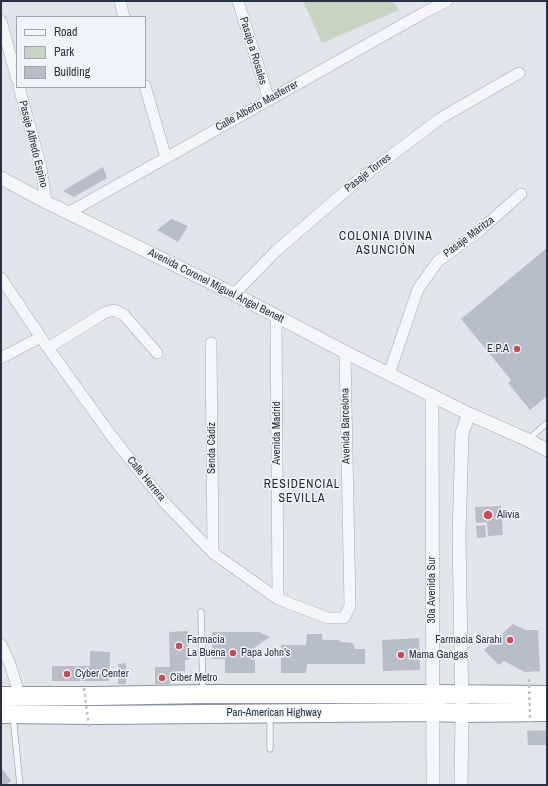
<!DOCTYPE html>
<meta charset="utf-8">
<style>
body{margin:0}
#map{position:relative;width:548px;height:786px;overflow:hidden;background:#e1e5ea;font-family:"Archivo Narrow",sans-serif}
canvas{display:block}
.frame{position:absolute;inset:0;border:2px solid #293242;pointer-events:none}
.legend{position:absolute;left:16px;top:16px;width:130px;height:72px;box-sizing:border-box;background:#f1f4f7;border:1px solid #a1a6af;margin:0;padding:5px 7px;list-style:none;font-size:12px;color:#293242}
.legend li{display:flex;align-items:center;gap:8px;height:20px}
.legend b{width:20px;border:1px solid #a1a6af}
</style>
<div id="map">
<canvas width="548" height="786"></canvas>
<div class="frame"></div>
<ul class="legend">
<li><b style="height:5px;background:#f4f6f8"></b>Road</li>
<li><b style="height:11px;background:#c7d4c2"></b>Park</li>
<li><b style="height:11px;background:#b8bec7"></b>Building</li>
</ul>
</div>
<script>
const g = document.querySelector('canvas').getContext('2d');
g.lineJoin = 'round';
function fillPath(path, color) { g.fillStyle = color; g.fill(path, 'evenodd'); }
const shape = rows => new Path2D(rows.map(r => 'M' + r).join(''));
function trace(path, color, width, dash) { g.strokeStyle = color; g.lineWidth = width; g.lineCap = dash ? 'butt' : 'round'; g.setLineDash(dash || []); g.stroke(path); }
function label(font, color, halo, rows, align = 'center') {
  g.font = font + ' "Archivo Narrow",sans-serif'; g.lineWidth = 3; g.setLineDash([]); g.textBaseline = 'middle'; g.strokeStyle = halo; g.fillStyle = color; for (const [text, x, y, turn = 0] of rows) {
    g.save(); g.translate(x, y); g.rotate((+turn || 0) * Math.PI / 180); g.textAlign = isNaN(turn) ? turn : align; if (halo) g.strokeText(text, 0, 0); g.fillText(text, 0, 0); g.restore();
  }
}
const green = shape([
 [303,1,394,1,399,10,322,43]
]);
const building = shape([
 [103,167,107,178,74,197,63,191],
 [171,219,188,226,178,242,157,230],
 [547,248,547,396,530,410,508,383,511,380,461,319],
 [501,506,503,535,488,536,487,522,476,523,475,507],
 [485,525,486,537,477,538,476,526],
 [513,624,526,630,538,630,540,671,525,672,504,661,499,665,484,650],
 [188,631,189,660,185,660,185,671,170,672,170,684,155,684,155,667,170,667,169,632],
 [212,632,259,632,270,637,255,647,255,673,225,673,225,659,212,659],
 [307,634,322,634,322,640,338,640,341,642,353,643,355,649,365,649,365,664,307,664,306,673,281,673,281,645,306,645],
 [419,638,420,670,383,671,382,640],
 [90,651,110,652,109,681,52,681,52,666,90,666],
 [126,663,126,684,118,684,118,664],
 [547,730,547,745,528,745,527,731],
 [1,767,11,781,6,785,1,785]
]);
const service = shape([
 [528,440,547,423],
 [201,612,203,692],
 [13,716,20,785],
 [270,716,270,749]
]);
const minor = shape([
 [120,1,124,17],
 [238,1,269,100],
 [1,21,17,79],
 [145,86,166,158],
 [19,87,41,167,46,202],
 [68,213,427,11,447,1],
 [1,278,48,348,113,438,165,503,213,553,278,599,328,618,344,618,350,606,345,352],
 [234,294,276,251,356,182,441,118,519,73],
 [276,316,278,599],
 [211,343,213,553],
 [48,348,104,313,114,310,124,315,157,353],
 [1,358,41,337],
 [389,374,418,289,438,261,478,232,521,194],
 [1,645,10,664,20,697]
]);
const tertiary = shape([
 [1,178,46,202,234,294,345,352,469,414,528,440,547,450],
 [432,395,433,785],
 [461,785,462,713,459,535,462,433,469,414]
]);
const trunk = shape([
 [1,696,95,696,203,694,432,694,547,695],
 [1,714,95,715,432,712,462,713,547,712]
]);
const pathBridge = shape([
 [529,679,530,722],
 [84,688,89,727]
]);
const markers = [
 [517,349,4,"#d04659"],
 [488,515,5,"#d04659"],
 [510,640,4,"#d04659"],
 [179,646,4,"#d04659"],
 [233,653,4,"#d04659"],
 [401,655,4,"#d04659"],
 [67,674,4,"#d04659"],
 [162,678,4,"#d04659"]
];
const streetNames = [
 ["Pasaje a Rosales",253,51,73],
 ["Calle Alberto Masferrer",257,106,-29],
 ["Pasaje Alfredo Espino",33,144,76],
 ["Pasaje Torres",368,173,-38],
 ["Pasaje Maritza",469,237,-37],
 ["Avenida Coronel Miguel Ángel Benett",216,286,27],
 ["Avenida Barcelona",346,426,-91],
 ["Avenida Madrid",277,433,-90],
 ["Senda Cádiz",212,448,-90],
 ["Calle Herrera",146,479,51],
 ["30a Avenida Sur",432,590,-90],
 ["Pan-American Highway",274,713]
];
const poiNames = [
 ["E.P.A",509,349,"right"],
 ["Alivia",497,515],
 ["Farmacia",187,640],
 ["La Buena",187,653],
 ["Farmacia Sarahi",502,640,"right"],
 ["Papa John's",241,653],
 ["Mama Gangas",409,655],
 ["Cyber Center",75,674],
 ["Ciber Metro",170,678]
];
const neighbourhoodNames = [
 ["COLONIA DIVINA",386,237],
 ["ASUNCIÓN",386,251],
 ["RESIDENCIAL",302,485],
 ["SEVILLA",302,499]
];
fillPath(green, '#c7d4c2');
fillPath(building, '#b8bec7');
trace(service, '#a6acb4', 7);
trace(minor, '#a6acb4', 12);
trace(tertiary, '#a6acb4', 14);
trace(trunk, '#8992a1', 20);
trace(service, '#f4f6f8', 5.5);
trace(minor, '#f4f6f8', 11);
trace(tertiary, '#f4f6f8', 13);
trace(trunk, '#fff', 18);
trace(pathBridge, '#bfc3c9', 2.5, [3, 3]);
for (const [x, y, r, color] of markers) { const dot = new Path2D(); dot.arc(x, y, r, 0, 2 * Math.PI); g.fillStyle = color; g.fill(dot); trace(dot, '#f1f4f7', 1.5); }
label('11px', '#293242', '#f1f4f7', streetNames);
label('11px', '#293242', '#f1f4f7', poiNames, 'left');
g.letterSpacing = '1px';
label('12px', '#1b2333', '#f1f4f7', neighbourhoodNames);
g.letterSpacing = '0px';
</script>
